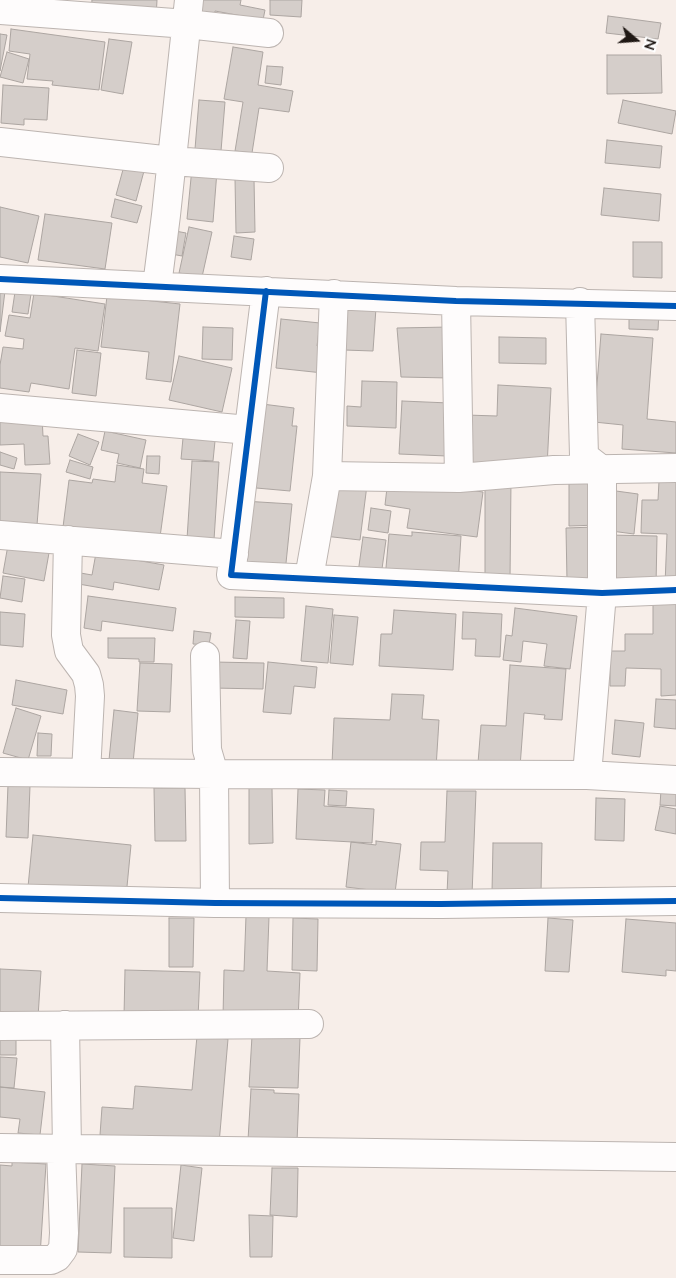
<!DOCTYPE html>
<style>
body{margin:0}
#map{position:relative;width:676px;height:1278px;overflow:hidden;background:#f7eee9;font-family:Lato,sans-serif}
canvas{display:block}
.north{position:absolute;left:611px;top:15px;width:50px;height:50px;-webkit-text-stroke:4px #fff;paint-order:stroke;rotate:108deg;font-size:14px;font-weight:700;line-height:20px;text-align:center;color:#1f1814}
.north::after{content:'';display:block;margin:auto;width:18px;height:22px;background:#1f1814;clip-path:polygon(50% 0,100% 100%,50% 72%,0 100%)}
</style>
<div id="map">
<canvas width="676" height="1278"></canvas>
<div class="north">N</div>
</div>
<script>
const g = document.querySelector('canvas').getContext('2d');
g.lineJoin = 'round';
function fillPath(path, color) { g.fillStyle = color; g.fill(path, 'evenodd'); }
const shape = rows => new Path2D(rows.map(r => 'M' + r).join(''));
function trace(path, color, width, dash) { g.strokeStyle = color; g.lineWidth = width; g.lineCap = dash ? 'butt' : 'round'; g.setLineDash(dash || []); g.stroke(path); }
const building = shape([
 [92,0,157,0,156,18,91,13,92,0],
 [193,0,241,0,240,5,265,10,263,20,215,11,214,19,190,14,193,0],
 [270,0,302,0,301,17,270,15,270,0],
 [608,16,661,23,658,39,606,33,608,16],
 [11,29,105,42,99,90,52,85,53,81,27,79,30,54,9,51,11,29],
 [0,34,7,35,0,71,0,34],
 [109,39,132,42,123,94,101,90,109,39],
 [233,47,263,52,258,85,293,91,289,112,259,108,252,153,235,151,243,102,224,99,233,47],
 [7,52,29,59,23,83,0,77,7,52],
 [607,55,661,55,662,93,607,94,607,55],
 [267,66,283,67,281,85,265,83,267,66],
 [3,85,49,88,47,120,24,119,24,125,1,123,3,85],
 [199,100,225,102,221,151,195,149,199,100],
 [623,100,676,111,672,134,618,123,623,100],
 [607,140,662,146,660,168,605,163,607,140],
 [124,166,144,171,136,201,116,195,124,166],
 [192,168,217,171,213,222,187,219,192,168],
 [254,178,255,232,236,233,235,179,254,178],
 [604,188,661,194,659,221,601,215,604,188],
 [115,199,142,206,137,223,111,217,115,199],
 [0,207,39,216,28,263,0,257,0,207],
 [45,214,112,223,105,269,38,260,45,214],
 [189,227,212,232,202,277,179,273,189,227],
 [170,230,186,233,182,256,166,253,170,230],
 [234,236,254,239,251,260,231,257,234,236],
 [633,242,662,242,662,278,633,277,633,242],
 [0,290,5,291,0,332,0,290],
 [15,292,31,294,28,314,12,312,15,292],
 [34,293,105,304,98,351,75,348,69,389,31,383,29,392,0,388,0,365,3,347,23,349,24,339,5,336,9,315,30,318,34,293],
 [107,296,180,304,171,382,146,379,149,352,101,347,107,296],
 [346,307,376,308,373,351,344,350,346,307],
 [629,310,659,311,658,330,629,329,629,310],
 [281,319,320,323,317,346,326,347,323,373,276,368,281,319],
 [203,327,233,328,232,360,202,359,203,327],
 [450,327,449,378,401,377,397,328,450,327],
 [601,334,653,338,647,419,676,422,676,453,622,449,623,425,594,422,601,334],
 [499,337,546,338,546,364,499,363,499,337],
 [77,350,101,353,96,396,72,393,77,350],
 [179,356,232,368,222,412,169,400,179,356],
 [362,381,397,382,396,428,347,426,347,406,361,407,362,381],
 [498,385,551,388,547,467,463,462,466,415,497,416,498,385],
 [402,401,449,403,447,456,399,454,402,401],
 [254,403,294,408,292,426,297,426,290,491,245,487,254,403],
 [42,416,43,436,48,436,50,464,25,465,24,444,0,445,0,418,42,416],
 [105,431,146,440,140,468,117,463,119,454,101,450,105,431],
 [78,434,99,442,90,465,69,456,78,434],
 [183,438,215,441,213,461,181,459,183,438],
 [0,452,17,458,14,469,0,465,0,452],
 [147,456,160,456,159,474,146,473,147,456],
 [70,460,93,467,90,479,66,472,70,460],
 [192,461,219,462,214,540,187,539,192,461],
 [117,465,144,469,142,483,167,486,160,537,63,527,69,480,92,483,93,479,115,482,117,465],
 [0,472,41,474,37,525,0,523,0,472],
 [569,474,597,476,598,525,569,526,569,474],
 [388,479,483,492,477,537,407,528,410,509,385,505,388,479],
 [485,480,511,480,510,580,485,580,485,480],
 [331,481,367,485,360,540,324,536,331,481],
 [659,481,676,481,676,585,665,585,667,534,641,533,642,500,658,500,659,481],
 [616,491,638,494,634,534,611,531,616,491],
 [243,501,292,504,285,573,237,570,243,501],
 [371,508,391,511,388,533,368,530,371,508],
 [595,527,597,580,567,581,566,528,595,527],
 [412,532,461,536,458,584,385,579,389,534,412,536,412,532],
 [609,535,657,536,656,586,608,585,609,535],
 [363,537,386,540,381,576,358,573,363,537],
 [8,545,49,553,44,581,3,573,8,545],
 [96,553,164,565,159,590,114,582,113,590,67,582,69,571,92,575,96,553],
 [3,576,25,579,22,602,0,598,3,576],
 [653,592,676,592,676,695,661,696,661,669,626,668,625,686,610,686,610,651,625,651,625,634,653,634,653,592],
 [88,596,176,608,173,631,102,621,101,631,84,628,88,596],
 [235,597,284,598,284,618,235,617,235,597],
 [306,606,333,609,328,663,301,661,306,606],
 [515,608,577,616,570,669,544,666,547,644,523,641,521,662,503,660,506,635,512,636,515,608],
 [394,610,456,614,453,670,379,666,381,634,392,634,394,610],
 [0,612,25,614,23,647,0,645,0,612],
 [463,612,502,614,500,657,475,656,476,639,462,639,463,612],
 [334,615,358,617,353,665,330,663,334,615],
 [236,620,250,621,247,659,233,658,236,620],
 [194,631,211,633,209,645,193,644,194,631],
 [108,638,155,638,154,662,139,662,139,659,108,658,108,638],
 [213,662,264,663,263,689,212,688,213,662],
 [268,662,317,667,315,688,294,686,291,714,263,712,268,662],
 [140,663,172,664,170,712,137,711,140,663],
 [510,665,566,669,562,720,544,719,545,715,524,713,520,767,478,763,481,725,506,726,510,665],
 [16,680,67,690,63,714,12,705,16,680],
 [392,694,424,695,422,719,439,720,436,768,332,764,334,718,390,720,392,694],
 [656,699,676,700,676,729,654,727,656,699],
 [16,708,41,716,28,760,3,753,16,708],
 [114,710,138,713,133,763,109,760,114,710],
 [615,720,644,723,640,757,612,754,615,720],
 [38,733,52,734,51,756,37,756,38,733],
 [8,785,30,786,28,838,6,837,8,785],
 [154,788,185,788,186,841,155,841,154,788],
 [249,788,272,788,273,843,249,844,249,788],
 [298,789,325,790,324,806,374,809,372,843,296,839,298,789],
 [329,790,347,791,346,806,328,805,329,790],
 [661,790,676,792,676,806,660,805,661,790],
 [447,791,476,791,472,895,447,894,448,871,420,870,421,842,445,842,447,791],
 [596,798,625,799,624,841,595,840,596,798],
 [660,806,676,809,676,834,655,830,660,806],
 [33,835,131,845,126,897,28,887,33,835],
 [376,841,401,844,395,893,346,887,351,842,376,845,376,841],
 [493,843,542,843,541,893,492,892,493,843],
 [246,916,269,917,267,971,300,973,298,1021,223,1017,224,970,244,971,246,916],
 [169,918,194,918,193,967,169,967,169,918],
 [293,918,318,919,317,971,292,970,293,918],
 [548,918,573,920,569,972,545,971,548,918],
 [626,919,676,923,676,971,666,970,666,976,622,972,626,919],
 [0,969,41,971,38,1017,0,1014,0,969],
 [125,970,200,972,198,1018,124,1016,125,970],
 [0,1036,16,1037,16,1055,0,1055,0,1036],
 [197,1036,228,1039,219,1144,100,1135,102,1107,133,1109,135,1086,192,1090,197,1036],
 [252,1036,300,1038,298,1088,249,1087,252,1036],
 [0,1057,17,1058,14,1088,0,1087,0,1057],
 [0,1087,45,1092,40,1135,18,1133,20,1119,0,1117,0,1087],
 [251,1089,274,1090,274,1093,299,1094,297,1142,248,1140,251,1089],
 [12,1162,46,1164,40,1256,0,1254,0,1165,12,1166,12,1162],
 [82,1164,115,1166,111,1253,78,1252,82,1164],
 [181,1165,202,1168,194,1241,173,1238,181,1165],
 [272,1168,298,1168,297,1217,270,1215,272,1168],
 [124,1208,172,1208,172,1258,124,1257,124,1208],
 [249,1215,273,1216,272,1257,250,1257,249,1215]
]);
const minor = shape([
 [0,10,187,24,269,33],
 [0,142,172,161,269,168],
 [0,279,456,301,676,306],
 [157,286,166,215,189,0],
 [266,291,231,575,602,593,676,590],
 [456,301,459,478],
 [580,302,584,456,602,470],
 [0,408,249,430],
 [327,476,334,294],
 [0,535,234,554],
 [68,540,66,635,69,651,86,674,89,685,90,696,86,773],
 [309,578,327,476,459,478,554,470,676,468],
 [205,656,207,750,214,774,587,775,676,780],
 [0,772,214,774,215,903],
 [587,775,602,593,602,470],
 [0,898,215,903,441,904,676,901],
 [65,1025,67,1149],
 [0,1026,309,1024],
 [0,1148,676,1157],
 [0,1260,51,1260,57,1257,63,1249,64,1233,61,1149]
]);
const cycleway = shape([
 [0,279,456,301,676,306],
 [266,291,231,575,602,593,676,590],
 [0,898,215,903,441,904,676,901]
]);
fillPath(building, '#d5ceca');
trace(building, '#aca5a1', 1);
trace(minor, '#bcb4b0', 30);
trace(minor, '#fefcfc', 28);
trace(cycleway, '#0057b8', 6);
</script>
